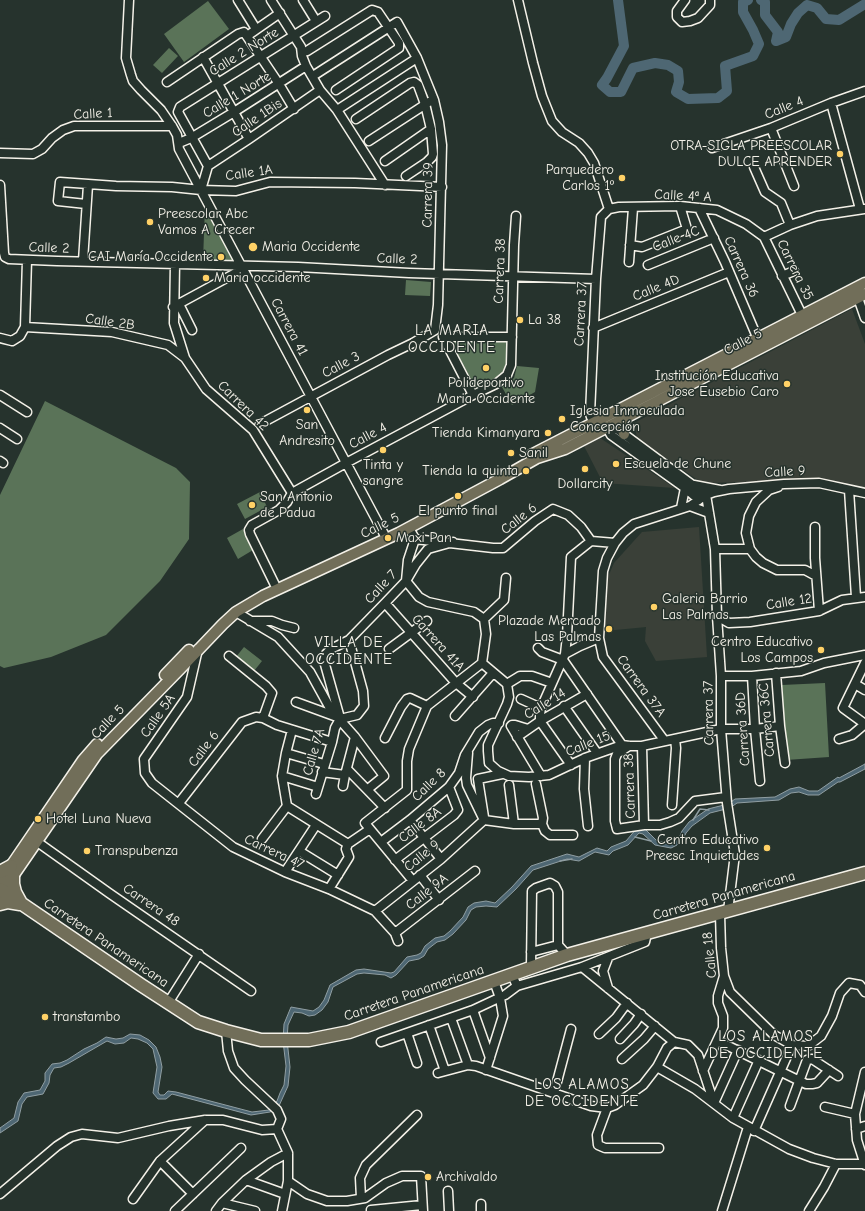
<!DOCTYPE html>
<meta charset="utf-8">
<style>
body{margin:0}
canvas{display:block;background:#26332d}
</style>
<canvas width="865" height="1211"></canvas>
<script>
const g = document.querySelector('canvas').getContext('2d');
g.lineJoin = 'round';
function fillPath(path, color) { g.fillStyle = color; g.fill(path, 'evenodd'); }
const shape = rows => new Path2D(rows.map(r => 'M' + r).join(''));
function trace(path, color, width, dash) { g.strokeStyle = color; g.lineWidth = width; g.lineCap = dash ? 'butt' : 'round'; g.setLineDash(dash || []); g.stroke(path); }
function label(font, color, halo, rows, align = 'center') {
  g.font = font + ' "Comic Neue",sans-serif'; g.lineWidth = 3; g.setLineDash([]); g.textBaseline = 'middle'; g.strokeStyle = halo; g.fillStyle = color; for (const [text, x, y, turn = 0] of rows) {
    g.save(); g.translate(x, y); g.rotate((+turn || 0) * Math.PI / 180); g.textAlign = isNaN(turn) ? turn : align; if (halo) g.strokeText(text, 0, 0); g.fillText(text, 0, 0); g.restore();
  }
}
const built = shape([
 [852,309,865,344,865,489,804,481,702,483,637,438,634,423],
 [600,438,675,488,603,483,584,446],
 [699,527,707,657,656,661,645,641,646,627,605,631,604,586,614,563,642,532]
]);
const green = shape([
 [208,1,229,29,184,62,164,34],
 [169,48,178,56,162,73,153,65],
 [205,206,236,263,203,261],
 [406,280,431,282,430,296,405,295],
 [508,340,508,361,505,374,476,389,451,341],
 [517,366,539,368,535,392,512,405,502,387,514,378],
 [45,401,176,468,190,482,189,539,160,581,106,635,51,657,4,668,0,666,0,495],
 [260,492,267,507,245,519,237,504],
 [243,529,253,550,238,559,227,538],
 [244,647,262,661,254,671,236,657],
 [825,683,829,757,786,760,782,685]
]);
const water = shape([
 [865,764,865,769,840,782,838,782,819,795,808,795,799,792,791,793,779,800,737,803,730,808,710,813,692,826,686,833,683,839,677,845,671,848,655,845,643,834,639,833,628,845,613,851,609,855,595,852,579,861,567,859,533,870,516,889,497,907,486,906,476,907,471,910,466,920,453,934,445,940,437,942,428,949,424,956,419,959,409,961,396,975,391,978,385,975,364,973,357,974,333,987,328,1002,322,1010,315,1015,309,1016,302,1013,294,1012,288,1025,287,1040,290,1067,288,1086,278,1108,270,1112,251,1115,172,1094,166,1099,158,1099,153,1093,157,1067,153,1049,147,1043,138,1039,131,1038,124,1043,115,1044,107,1041,69,1063,61,1067,54,1068,50,1075,49,1083,43,1094,27,1097,22,1104,18,1121,0,1133,0,1128,14,1118,18,1102,24,1093,40,1090,45,1081,45,1073,52,1064,60,1063,67,1060,84,1049,97,1043,106,1037,116,1039,123,1038,130,1034,140,1035,149,1040,156,1047,160,1057,162,1067,158,1092,160,1095,164,1095,168,1091,176,1092,252,1112,269,1110,277,1101,280,1093,284,1085,286,1066,283,1041,284,1024,291,1007,313,1011,319,1007,324,1000,330,985,356,970,364,969,391,973,394,972,407,957,417,955,421,953,425,946,435,938,444,936,450,931,463,917,468,907,474,903,486,901,495,903,512,887,531,866,567,854,579,857,597,848,607,851,611,847,626,841,637,828,645,829,657,841,670,843,674,842,680,836,682,831,689,822,708,809,728,804,735,799,775,797,790,789,799,787,809,791,818,791,838,777,839,778,865,764]
]);
const stream = shape([
 [693,820,700,809,709,810],
 [635,837,651,841],
 [560,861,572,859]
]);
const river = shape([
 [618,0,624,46,607,78,602,85,610,92,621,92,633,68,655,63,668,65,678,71,679,82,676,92,688,99,718,98,727,91,725,66,753,56,759,44,753,30,743,12,743,2,748,0],
 [761,0,765,2,765,15,778,32,776,41,786,37,791,24,798,13,807,5,817,8,826,19,839,20,865,4]
]);
const minor = shape([
 [129,0,126,58,131,75,133,81,141,90,161,110,172,126,177,135,179,149,384,534],
 [238,0,256,29],
 [271,0,301,47,302,56,306,66,320,90,337,110,385,185],
 [303,0,316,21],
 [518,0,533,63,542,96,552,121,562,132,579,143,588,153,594,163,609,209],
 [685,0,677,11,677,17,682,22,690,21,698,18,710,5,710,0],
 [247,36,280,13],
 [307,51,372,10,378,12,399,43,399,48,336,90],
 [203,57,249,139],
 [167,82,238,34,244,32,279,84,294,109],
 [831,103,860,209],
 [337,110,417,58],
 [356,119,410,83,414,82,418,85,425,104,431,129,433,154,432,157,427,162,406,176],
 [771,128,794,186],
 [369,141,429,102],
 [179,143,191,138,234,112,306,66],
 [712,148,771,128,831,103,865,91],
 [0,153,33,154,42,149,52,138,63,130,74,126,172,126],
 [385,161,431,129],
 [208,166,178,112,180,107,325,16],
 [208,166,249,139,320,90],
 [754,167,765,192,781,203,790,225],
 [0,185,4,253,5,257,9,259,57,261,298,267,409,273,596,279],
 [201,190,208,166],
 [86,204,58,201,60,182,116,186,172,187,201,190,236,191,270,182,355,183,442,187],
 [699,208,725,262,757,337],
 [609,209,601,217,596,279,590,414,591,417,607,428,611,435,685,488,699,500],
 [609,209,619,207,680,206,717,210,746,224,764,237],
 [764,237,790,225,817,216,864,209],
 [764,237,802,315],
 [630,245,642,247,687,229,680,206],
 [83,261,88,185],
 [629,262,633,208],
 [175,264,174,323,185,358,206,389,253,430,292,493],
 [648,265,714,238],
 [782,276,794,271],
 [858,298,865,318],
 [179,304,192,330],
 [173,307,243,269],
 [25,327,112,332,168,345,185,358],
 [593,328,729,272],
 [0,338,12,341,20,336,25,327,27,260],
 [0,395,27,412],
 [473,395,443,337,512,337],
 [260,424,388,355,413,343,435,330,438,305,442,145,439,122,434,100,417,58,397,22,316,74],
 [0,428,17,439],
 [607,428,617,429,706,495],
 [0,461,3,463],
 [694,485,720,490],
 [849,490,856,597],
 [706,495,715,549,717,616,721,676,721,729,727,803,735,854,728,911],
 [690,506,709,513],
 [681,508,685,488],
 [815,527,815,558,819,611],
 [409,528,415,539,493,548,503,548,535,521,553,509,568,515,581,527,591,541,615,543],
 [415,539,408,560,406,581,419,597,428,602,474,612,484,619],
 [715,549,750,549,756,557,763,563,777,570,805,570,816,576],
 [750,549,746,533,749,516,756,502,769,490,778,487],
 [275,585,250,534,249,530,252,525,279,510,287,502,292,493,346,463,473,395,496,384,507,375,511,365,514,245,516,216],
 [385,603,456,683,473,697],
 [236,612,278,637,310,672,331,710,355,737,384,776,368,789],
 [717,616,729,623,750,622,819,611,842,600,865,597],
 [484,619,504,600,506,578],
 [250,621,272,621,282,625,294,628],
 [538,648,542,652,563,660,622,745],
 [198,649,187,697,144,759,145,773,152,783,233,847,285,872,329,889,375,911,395,933,398,941],
 [389,649,427,621],
 [565,654,580,646,599,638],
 [229,656,266,686,272,693,263,718],
 [482,663,507,684,509,697,507,704,488,745,488,751,489,763,498,771,509,776,529,777,549,775,585,758,622,745,629,746,642,746,721,729,755,729,780,726],
 [482,663,486,634,484,619],
 [865,663,843,708,865,724],
 [776,673,780,726,785,763],
 [721,676,752,676,801,671,824,663,865,655],
 [752,676,755,729,760,781],
 [507,684,520,676,532,676,552,683],
 [855,684,865,690],
 [521,699,541,708],
 [296,702,337,717],
 [564,706,597,753],
 [455,716,493,673],
 [340,718,324,661,326,654,331,649,349,640,385,603,406,581,416,564,428,549,453,542],
 [340,719,357,715,364,706,363,691,349,640],
 [528,729,515,725,512,725,511,726,541,776],
 [517,737,540,721,587,694],
 [385,738,401,707,407,699,410,698,427,706],
 [839,739,852,735,865,724],
 [664,740,603,657,599,638,603,571,607,558,615,543,623,533,634,524,690,506,706,495,714,492,729,489,784,484,819,483,865,493],
 [629,746,617,754,615,759,615,821,617,829,644,825,660,825,670,822,679,818,695,801,726,797],
 [642,746,644,825],
 [286,753,324,764],
 [468,753,466,778,467,785,484,820],
 [585,758,584,789,588,826],
 [571,765,540,721,540,714,541,708,565,654,567,636,571,557,591,541],
 [347,769,385,808],
 [322,772,345,775],
 [282,776,318,787],
 [536,784,543,818,542,824],
 [509,785,514,824],
 [343,786,345,775,355,737],
 [316,794,332,742,335,728,340,719],
 [179,803,242,722,256,717,263,718,277,725,332,742],
 [672,805,676,748,675,739],
 [287,806,282,776,286,753,292,730],
 [287,806,348,844],
 [484,817,478,779,502,774],
 [410,820,441,859],
 [484,820,514,824,542,824],
 [542,824,545,831,550,835,573,835],
 [262,839,287,806],
 [36,841,109,893,251,991],
 [381,842,410,820,449,787,459,773,465,755,479,732,488,725,493,723,499,723],
 [299,851,338,875],
 [395,860,454,815,458,810,449,787],
 [285,872,316,825],
 [420,875,439,900],
 [413,881,365,823,407,790,407,761,409,749,427,706,482,663],
 [329,889,349,857,346,849,348,844,370,829],
 [375,911,441,859,484,820],
 [720,914,721,948,724,976,730,992,774,1035,792,1045,808,1046,821,1036,832,1016,840,993,849,983,860,985,865,992],
 [395,933,475,871],
 [531,952,558,945],
 [531,967,532,891,536,888,550,883,555,886,558,892,558,945,567,955],
 [582,967,674,1042,688,1045,698,1055,714,1103],
 [512,975,517,986,582,967,645,942,647,933],
 [608,988,603,971,608,958],
 [168,1003,199,954],
 [473,1010,490,1058],
 [451,1018,468,1065],
 [429,1025,445,1071],
 [226,1031,228,1051,234,1068,245,1080,277,1110,281,1119,277,1129,288,1153,288,1181,282,1211],
 [407,1033,417,1063],
 [599,1034,616,1018,627,1003],
 [620,1039,634,1024,641,1014],
 [718,1041,806,1084,812,1084,817,1083,829,1070],
 [381,1042,473,1010,505,995,517,986],
 [622,1059,644,1039,655,1026],
 [657,1067,695,1089,733,1118,789,1149,813,1158,836,1164,864,1164],
 [486,1070,503,1016,500,998,494,981],
 [703,1071,723,1028,723,1016,718,1003,718,996,724,976],
 [865,1072,855,1114,857,1140,865,1165],
 [438,1073,468,1065,476,1066,591,1106,607,1108,615,1105,643,1085,657,1067,667,1048,674,1042],
 [554,1093,571,1029],
 [714,1103,738,1050],
 [790,1106,807,1060,812,1059,838,1076],
 [825,1107,855,1114],
 [607,1108,597,1135,598,1145,605,1148,659,1148],
 [733,1118,759,1060],
 [856,1129,865,1126],
 [754,1131,792,1045],
 [160,1161,193,1194],
 [246,1180,285,1194],
 [288,1181,307,1194,327,1201,347,1201,365,1198,386,1183,402,1176,421,1176,423,1211],
 [448,1191,449,1211],
 [0,1194,57,1146,71,1137,82,1134,118,1138,169,1126,205,1120,223,1120,262,1130,277,1129],
 [361,1198,360,1178,366,1165,417,1115],
 [133,1199,160,1161,205,1120],
 [222,1203,255,1211],
 [481,1204,481,1211],
 [371,1210,422,1205],
 [175,1211,241,1148],
 [216,1211,222,1203,246,1180,271,1162,288,1153],
 [722,1211,748,1127],
 [809,1211,824,1187,836,1164]
]);
const major = shape([
 [624,434,622,425,627,417],
 [531,455,865,283],
 [165,675,189,650],
 [0,882,83,760,97,744],
 [0,895,97,754,182,667,223,624,236,612,263,596,399,533,500,479,537,458,565,449,865,294]
]);
const highway = shape([
 [0,872,11,866],
 [13,876,13,884,15,892,21,903],
 [0,889,141,985,198,1022,226,1031,261,1040,309,1040,349,1032,567,955,865,873],
 [0,904,8,902,20,904]
]);
const markers = [
 [840,154,4,"#ffd166"],
 [622,178,4,"#ffd166"],
 [150,222,4,"#ffd166"],
 [253,247,5,"#ffd166"],
 [221,257,4,"#ffd166"],
 [206,278,4,"#ffd166"],
 [520,320,4,"#ffd166"],
 [486,368,4,"#ffd166"],
 [787,384,4,"#ffd166"],
 [307,410,4,"#ffd166"],
 [562,419,4,"#ffd166"],
 [548,433,4,"#ffd166"],
 [383,450,4,"#ffd166"],
 [511,453,4,"#ffd166"],
 [616,464,4,"#ffd166"],
 [585,469,4,"#ffd166"],
 [526,471,4,"#ffd166"],
 [458,496,4,"#ffd166"],
 [252,505,4,"#ffd166"],
 [388,538,4,"#ffd166"],
 [654,607,4,"#ffd166"],
 [609,629,4,"#ffd166"],
 [821,650,4,"#ffd166"],
 [38,819,4,"#ffd166"],
 [767,848,4,"#ffd166"],
 [87,851,4,"#ffd166"],
 [45,1017,4,"#ffd166"],
 [428,1177,4,"#ffd166"]
];
const streetNames = [
 ["Calle 2 Norte",244,52,-32],
 ["Calle 1 Norte",237,95,-31],
 ["Calle 4",784,108,-22],
 ["Calle 1",93,114,-3],
 ["Calle 1Bis",257,118,-34],
 ["Calle 1A",249,173,-8],
 ["Carrera 39",428,195,-89],
 ["Calle 4ª A",683,196,3],
 ["Calle 4C",676,239,-21],
 ["Calle 2",49,248,2],
 ["Calle 2",397,259,2],
 ["Carrera 36",741,267,66],
 ["Carrera 35",795,270,64],
 ["Carrera 38",500,271,-88],
 ["Calle 4D",656,288,-22],
 ["Carrera 37",581,314,-87],
 ["Calle 2B",110,322,8],
 ["Carrera 41",289,327,62],
 ["Calle 5",743,342,-27],
 ["Calle 3",341,365,-28],
 ["Carrera 42",243,406,44],
 ["Calle 4",368,436,-28],
 ["Calle 9",785,472,-3],
 ["Calle 6",519,519,-38],
 ["Calle 5",380,526,-26],
 ["Calle 7",381,587,-47],
 ["Calle 12",789,602,-9],
 ["Carrera 41A",438,643,48],
 ["Carrera 37A",641,686,54],
 ["Calle 14",545,704,-32],
 ["Carrera 37",709,713,-91],
 ["Calle 5A",158,716,-55],
 ["Carrera 36C",767,720,-95],
 ["Calle 5",108,722,-46],
 ["Carrera 36D",743,729,-94],
 ["Calle 15",588,744,-22],
 ["Calle 6",204,749,-53],
 ["Calle 7A",314,752,-74],
 ["Calle 8",429,785,-44],
 ["Carrera 38",630,786,-92],
 ["Calle 8A",420,825,-37],
 ["Carrera 47",274,852,25],
 ["Calle 9",422,856,-39],
 ["Calle 9A",427,892,-38],
 ["Carretera Panamericana",724,896,-16],
 ["Carrera 48",151,905,34],
 ["Carretera Panamericana",106,943,34],
 ["Calle 18",710,955,-96],
 ["Carretera Panamericana",414,993,-19]
];
const poiNames = [
 ["OTRA-SIGLA PREESCOLAR",832,146,"right"],
 ["DULCE APRENDER",832,162,"right"],
 ["Parquedero",614,170,"right"],
 ["Carlos 1º",614,186,"right"],
 ["Preescolar Abc",158,214],
 ["Vamos A Crecer",158,230],
 ["Maria Occidente",262,247],
 ["CAI María Occidente",213,257,"right"],
 ["Maria occidente",214,278],
 ["La 38",528,320],
 ["Institución Educativa",779,376,"right"],
 ["Jose Eusebio Caro",779,392,"right"],
 ["Polideportivo",486,383,"center"],
 ["Maria Occidente",486,399,"center"],
 ["Iglesia Inmaculada",570,411],
 ["Concepción",570,427],
 ["San",307,425,"center"],
 ["Andresito",307,441,"center"],
 ["Tienda Kimanyara",540,433,"right"],
 ["Sanil",519,453],
 ["Escuela de Chune",624,464],
 ["Tinta y",383,465,"center"],
 ["sangre",383,481,"center"],
 ["Tienda la quinta",518,471,"right"],
 ["Dollarcity",585,484,"center"],
 ["San Antonio",260,497],
 ["de Padua",260,513],
 ["El punto final",458,511,"center"],
 ["Maxi Pan",396,538],
 ["Galeria Barrio",662,599],
 ["Las Palmas",662,615],
 ["Plazade Mercado",601,621,"right"],
 ["Las Palmas",601,637,"right"],
 ["Centro Educativo",813,642,"right"],
 ["Los Campos",813,658,"right"],
 ["Hotel Luna Nueva",46,819],
 ["Centro Educativo",759,840,"right"],
 ["Preesc Inquietudes",759,856,"right"],
 ["Transpubenza",95,851],
 ["transtambo",53,1017],
 ["Archivaldo",436,1177]
];
const neighbourhoodNames = [
 ["LA MARIA",452,331],
 ["OCCIDENTE",452,348],
 ["VILLA DE",349,643],
 ["OCCIDENTE",349,660],
 ["LOS ALAMOS",766,1037],
 ["DE OCCIDENTE",766,1054],
 ["LOS ALAMOS",582,1085],
 ["DE OCCIDENTE",582,1102]
];
fillPath(built, '#3a4038');
fillPath(green, '#5a7358');
fillPath(water, '#4e6773');
trace(water, '#909ea2', 1);
trace(stream, '#909ea2', 1.5);
trace(river, '#4e6773', 10);
trace(minor, '#f4f1e8', 11);
trace(major, '#f4f1e8', 13);
trace(highway, '#f4f1e8', 15);
trace(minor, '#26332d', 8);
trace(major, '#716e59', 10);
trace(highway, '#716e59', 12);
for (const [x, y, r, color] of markers) { const dot = new Path2D(); dot.arc(x, y, r, 0, 2 * Math.PI); g.fillStyle = color; g.fill(dot); trace(dot, '#26332d', 1.5); }
label('14px', '#f4f1e8', '#26332d', streetNames);
label('14px', '#f4f1e8', '#26332d', poiNames, 'left');
g.letterSpacing = '1px';
label('15px', '#f4f1e8', '#26332d', neighbourhoodNames);
g.letterSpacing = '0px';
</script>
